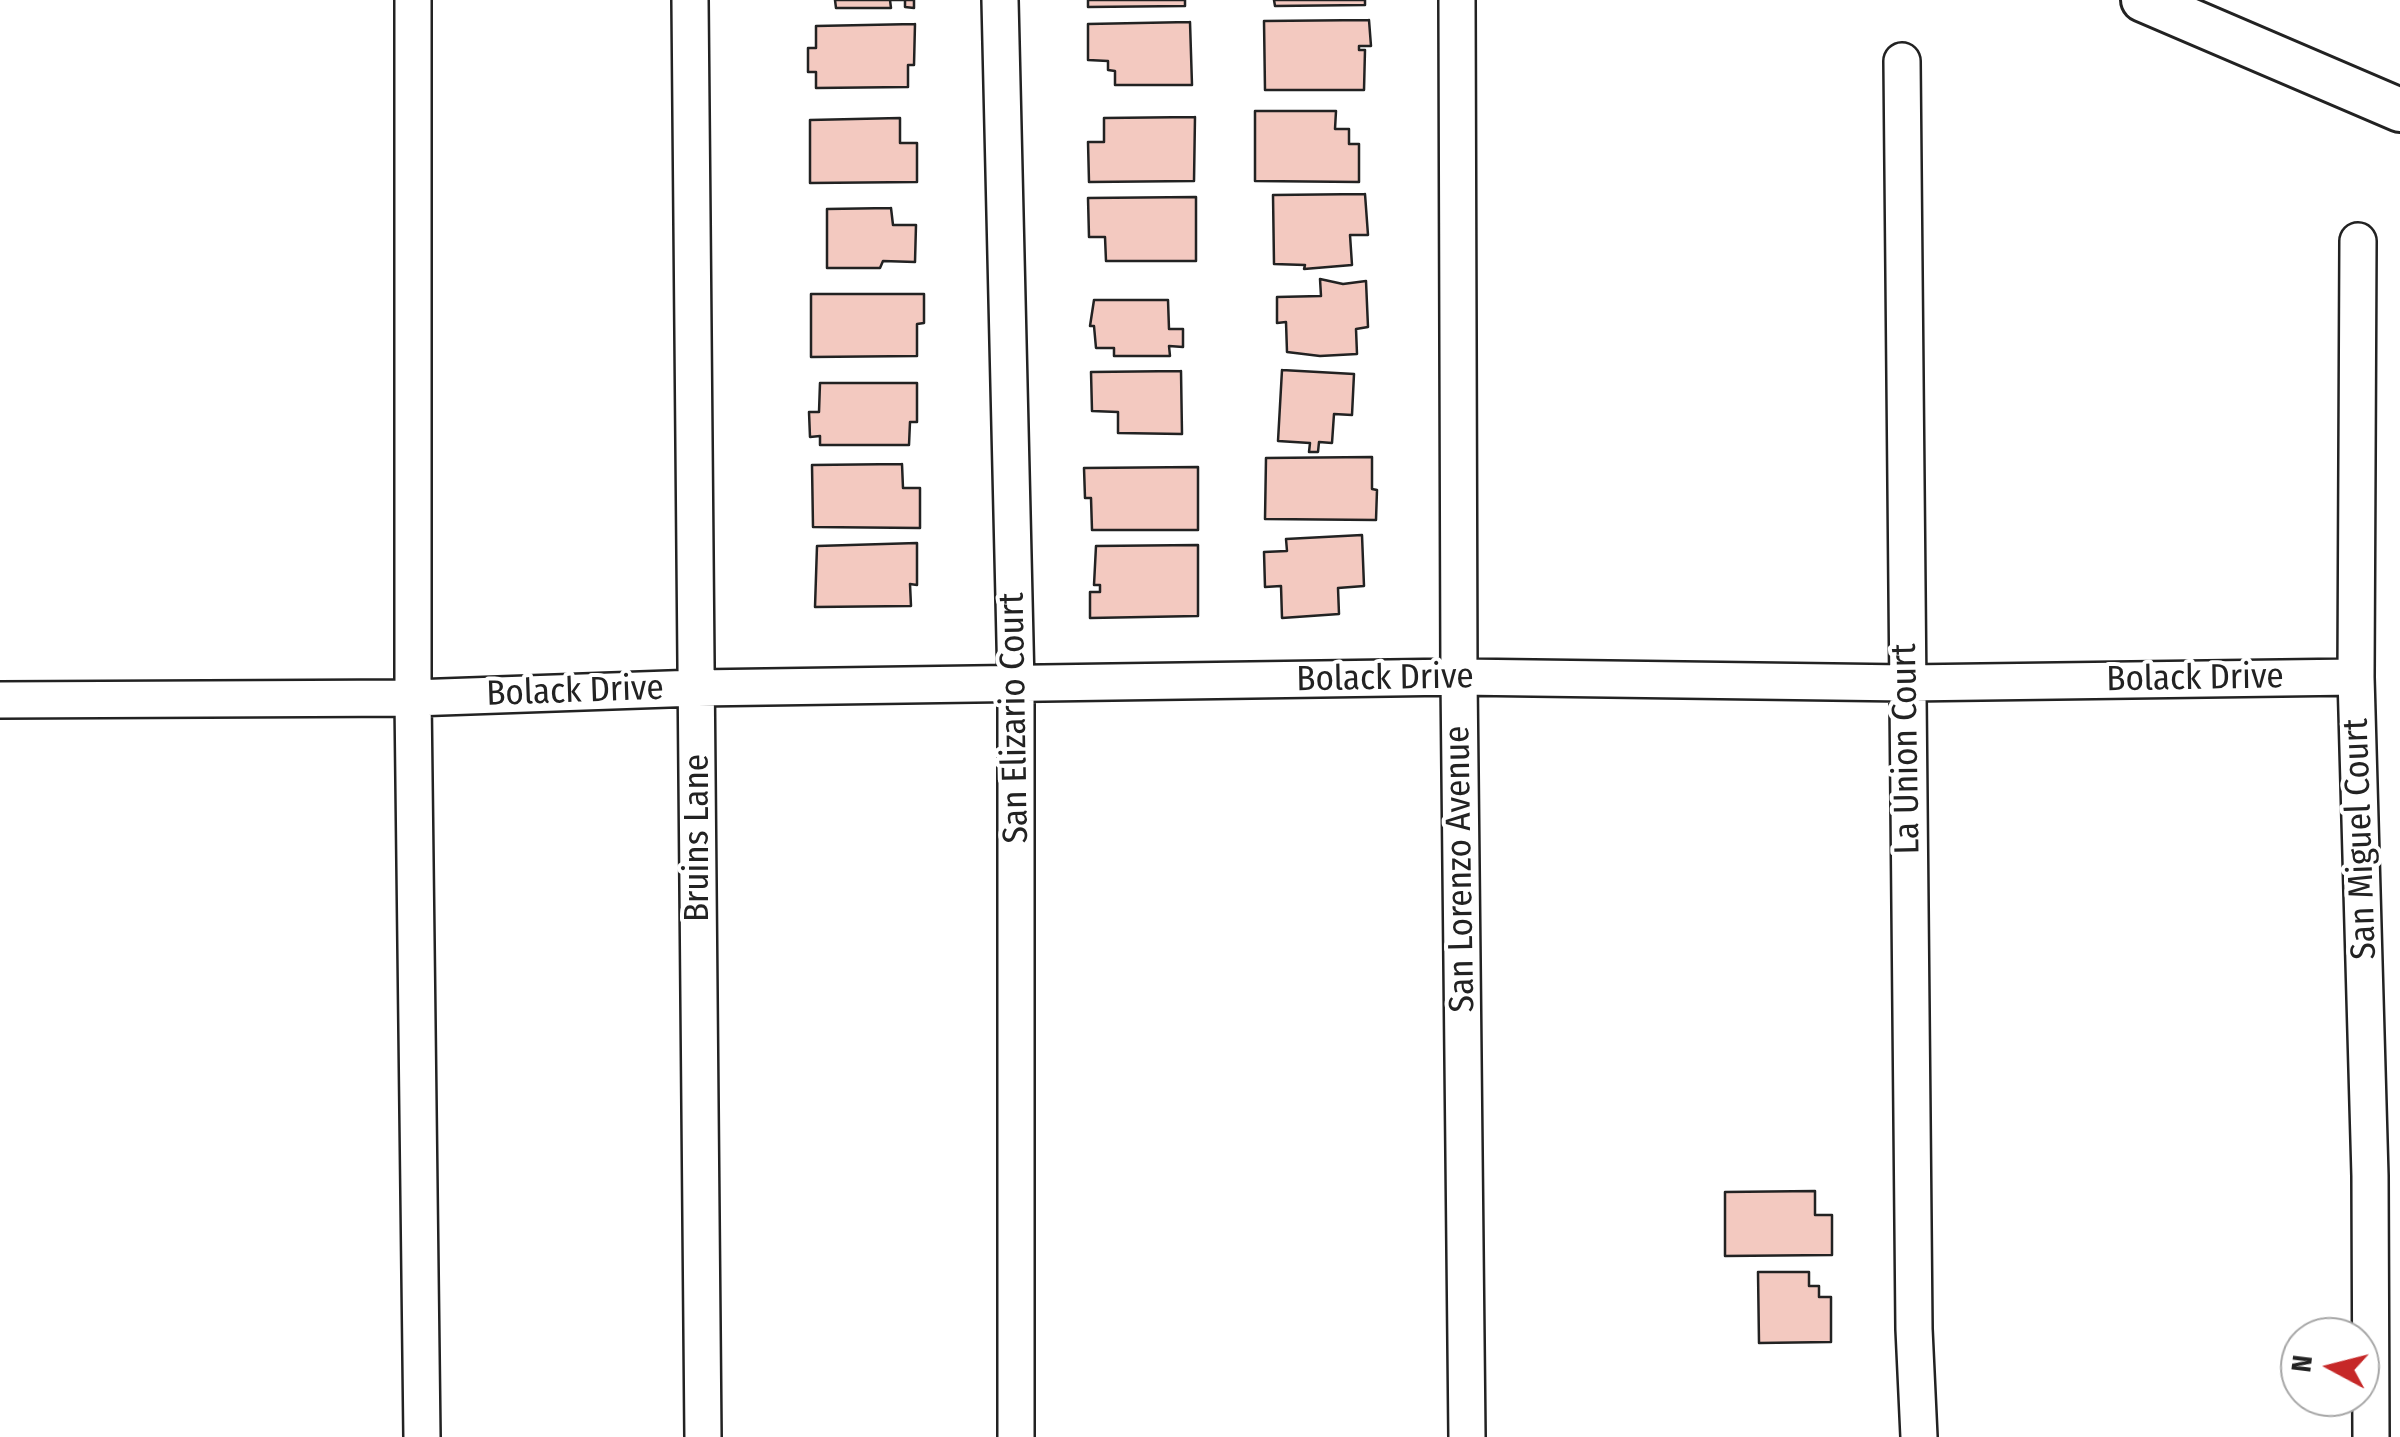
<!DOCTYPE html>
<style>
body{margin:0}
#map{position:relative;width:2400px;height:1437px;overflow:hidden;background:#fff;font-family:"Fira Sans Condensed",sans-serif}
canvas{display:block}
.north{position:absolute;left:2280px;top:1317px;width:100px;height:100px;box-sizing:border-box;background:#fff;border:2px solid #a7a7a7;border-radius:50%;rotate:277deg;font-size:28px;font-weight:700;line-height:40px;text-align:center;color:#222}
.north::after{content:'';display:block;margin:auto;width:35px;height:45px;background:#c62828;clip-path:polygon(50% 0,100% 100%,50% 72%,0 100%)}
</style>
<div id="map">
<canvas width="2400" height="1437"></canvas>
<div class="north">N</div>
</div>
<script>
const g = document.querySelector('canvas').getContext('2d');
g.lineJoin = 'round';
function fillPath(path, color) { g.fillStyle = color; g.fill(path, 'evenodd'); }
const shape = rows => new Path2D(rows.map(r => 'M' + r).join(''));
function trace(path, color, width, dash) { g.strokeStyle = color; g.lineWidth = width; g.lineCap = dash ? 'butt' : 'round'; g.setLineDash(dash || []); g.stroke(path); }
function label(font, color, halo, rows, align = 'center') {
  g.font = font + ' "Fira Sans Condensed",sans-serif'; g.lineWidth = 8; g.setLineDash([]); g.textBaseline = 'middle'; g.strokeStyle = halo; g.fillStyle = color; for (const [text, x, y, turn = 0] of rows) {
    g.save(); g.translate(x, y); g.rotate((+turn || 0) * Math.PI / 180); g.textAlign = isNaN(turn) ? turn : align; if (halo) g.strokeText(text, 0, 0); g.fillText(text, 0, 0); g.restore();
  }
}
const building = shape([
 [835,0,914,0,914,8,905,7,905,0,890,0,891,8,836,8,835,0],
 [1088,0,1185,0,1185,6,1088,7,1088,0],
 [1274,0,1365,0,1365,5,1275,6,1274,0],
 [1369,20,1371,46,1359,46,1359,50,1365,50,1364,90,1265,90,1264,21,1369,20],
 [1190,22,1192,85,1115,85,1115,71,1108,70,1108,61,1088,60,1088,24,1190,22],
 [915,24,914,65,908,65,908,87,816,88,816,72,808,72,808,48,816,48,816,26,915,24],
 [1255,111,1336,111,1335,129,1349,129,1349,144,1359,144,1359,182,1255,181,1255,111],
 [1195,117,1194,181,1089,182,1088,142,1104,142,1104,118,1195,117],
 [900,118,900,143,917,143,917,182,810,183,810,120,900,118],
 [1365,194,1368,235,1350,235,1352,265,1304,269,1305,265,1274,264,1273,195,1365,194],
 [1196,197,1196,261,1106,261,1105,237,1089,237,1088,198,1196,197],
 [891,208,893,225,916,225,915,262,883,261,880,268,827,268,827,209,891,208],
 [1320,279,1343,284,1366,281,1368,327,1356,329,1357,354,1320,356,1287,352,1286,322,1277,323,1277,297,1321,296,1320,279],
 [811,294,924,294,924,323,917,324,917,356,811,357,811,294],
 [1094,300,1168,300,1169,329,1183,329,1183,347,1169,346,1170,356,1114,356,1114,348,1096,348,1094,326,1090,326,1094,300],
 [1282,370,1354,374,1352,415,1334,414,1332,443,1319,442,1318,452,1309,452,1310,443,1278,441,1282,370],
 [1181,371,1182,434,1118,433,1118,412,1092,411,1091,372,1181,371],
 [820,383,917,383,917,422,910,422,909,445,820,445,820,436,810,437,809,412,819,412,820,383],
 [1372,457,1372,489,1377,490,1376,520,1265,519,1266,458,1372,457],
 [902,464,903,488,920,488,920,528,813,527,812,465,902,464],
 [1198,467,1198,530,1092,530,1091,498,1085,498,1084,468,1198,467],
 [1362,535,1364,586,1338,588,1339,614,1282,618,1281,586,1265,587,1264,552,1287,551,1286,539,1362,535],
 [917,543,917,585,910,584,911,606,815,607,817,546,917,543],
 [1198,545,1198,616,1090,618,1090,592,1100,592,1100,585,1094,585,1096,546,1198,545],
 [1815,1191,1815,1215,1832,1215,1832,1255,1725,1256,1725,1192,1815,1191],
 [1758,1272,1809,1272,1809,1286,1819,1286,1819,1297,1831,1297,1831,1342,1759,1343,1758,1272]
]);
const minor = shape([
 [413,0,413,698,422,1437],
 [690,0,703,1437],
 [1000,0,1016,684,1016,1437],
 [1457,0,1459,677,1467,1437],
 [1902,61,1914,1329,1919,1437],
 [2358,241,2356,677,2370,1176,2371,1437],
 [0,700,413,698,697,688,1459,677,1907,683,2356,677]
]);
const tertiary = shape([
 [2143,0,2400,110]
]);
const streetNames = [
 ["Bolack Drive",1385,679,-1],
 ["Bolack Drive",2195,679,-1],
 ["Bolack Drive",575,692,-2],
 ["San Elizario Court",1015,718,-91],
 ["La Union Court",1907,749,-91],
 ["Bruins Lane",698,838,-90],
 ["San Miguel Court",2361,839,-92],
 ["San Lorenzo Avenue",1461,869,-91]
];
fillPath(building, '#f3c9c0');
trace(building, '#222', 2.5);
trace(minor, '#222', 40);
trace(tertiary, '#222', 48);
trace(minor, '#fff', 35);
trace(tertiary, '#fff', 42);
label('35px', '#222', '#fff', streetNames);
</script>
